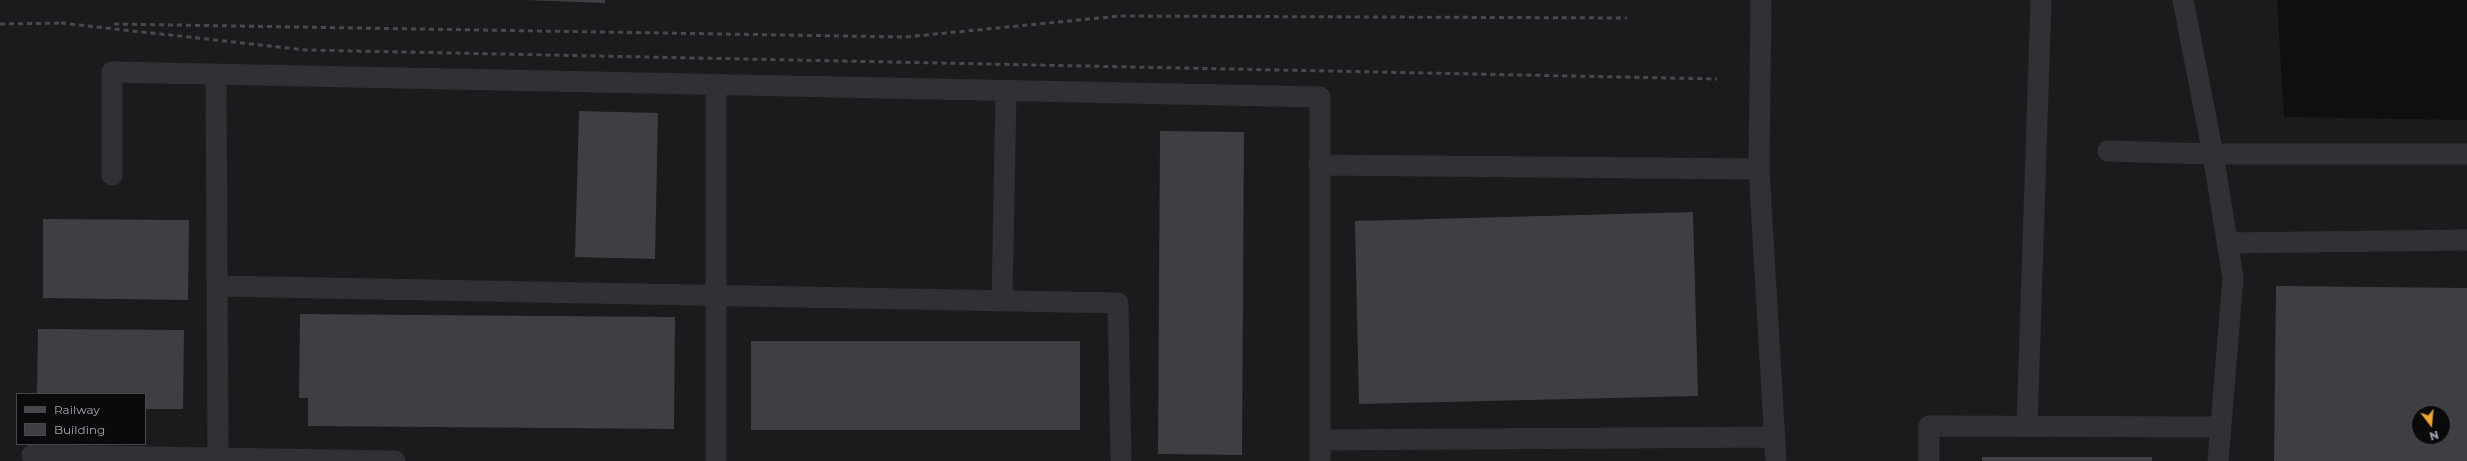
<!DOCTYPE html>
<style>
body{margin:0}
#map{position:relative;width:2467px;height:461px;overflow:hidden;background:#0f0f10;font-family:Montserrat,sans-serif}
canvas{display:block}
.legend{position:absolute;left:16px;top:393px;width:130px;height:52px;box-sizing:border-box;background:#0a0a0b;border:1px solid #46484d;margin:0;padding:5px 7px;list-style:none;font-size:12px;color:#a0a6b1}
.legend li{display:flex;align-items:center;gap:8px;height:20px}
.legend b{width:20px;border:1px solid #46484d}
.north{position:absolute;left:2411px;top:405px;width:40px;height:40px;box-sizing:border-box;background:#0a0a0b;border:1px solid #46484d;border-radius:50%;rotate:164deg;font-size:11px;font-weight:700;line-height:16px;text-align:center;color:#a0a6b1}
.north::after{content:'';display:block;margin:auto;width:14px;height:18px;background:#efa529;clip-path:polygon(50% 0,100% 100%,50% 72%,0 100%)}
</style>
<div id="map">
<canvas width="2467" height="461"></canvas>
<ul class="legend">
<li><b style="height:5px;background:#47494e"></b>Railway</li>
<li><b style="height:11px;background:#3e3f43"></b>Building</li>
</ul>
<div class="north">N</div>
</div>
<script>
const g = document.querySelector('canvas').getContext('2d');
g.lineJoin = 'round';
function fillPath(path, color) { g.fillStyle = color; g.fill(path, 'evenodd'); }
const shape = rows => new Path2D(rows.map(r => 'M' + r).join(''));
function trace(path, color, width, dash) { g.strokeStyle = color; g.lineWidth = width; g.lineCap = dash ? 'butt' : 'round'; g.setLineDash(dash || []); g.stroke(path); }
const built = shape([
 [0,0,2277,0,2284,117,2467,120,2467,461,0,461],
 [17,394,145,394,145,444,17,444],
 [2419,413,2443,413,2443,437,2419,437]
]);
const building = shape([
 [525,0,605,0,605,3],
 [579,111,658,113,655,259,575,257],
 [1160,131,1244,132,1242,455,1158,454],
 [1693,212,1698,396,1359,404,1355,221],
 [43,219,189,220,188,300,43,298],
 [2276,286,2467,288,2467,461,2274,461],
 [2419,413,2443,413,2443,437,2419,437],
 [300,314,675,317,674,429,308,426,308,398,299,398],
 [38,329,184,330,183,409,145,409,145,394,37,394],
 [751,341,1080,341,1080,430,751,430],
 [1982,457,2152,457,2152,461,1982,461]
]);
const lane = shape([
 [1761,0,1759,169,1776,461],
 [2183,0,2213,154,2233,278,2218,461],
 [216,75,218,458],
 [2108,151,2213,154,2467,154],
 [1319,165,1759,169],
 [112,175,112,72,1320,97,1320,461],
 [2227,243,2467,240],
 [217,286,1118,303,1121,461],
 [1002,301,1006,91],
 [2027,426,2041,0],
 [1320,440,1775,437],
 [32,455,395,461],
 [716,461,716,85],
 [1929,461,1929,426,2220,427]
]);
const rail = shape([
 [61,23,306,50,1717,79],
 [0,24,66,23],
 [114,24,905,37,1120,16,1627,18]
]);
fillPath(built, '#1b1b1d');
fillPath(building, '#3e3f43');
trace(lane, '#303135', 21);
trace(rail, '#47494e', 3, [5, 4]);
</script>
